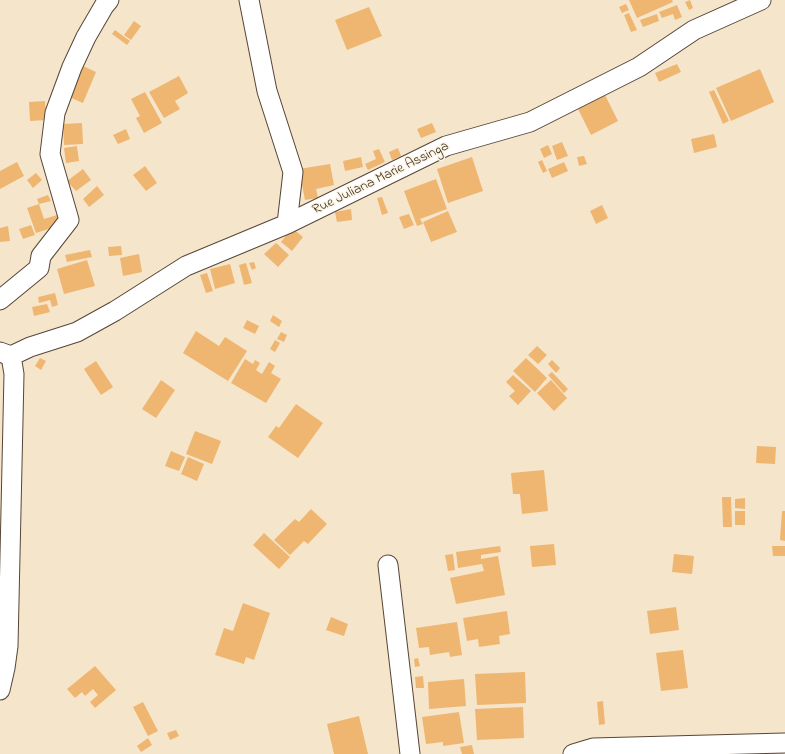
<!DOCTYPE html>
<style>
body{margin:0}
canvas{display:block;background:#f5e5ca}
</style>
<canvas width="785" height="754"></canvas>
<script>
const g = document.querySelector('canvas').getContext('2d');
g.lineJoin = 'round';
function fillPath(path, color) { g.fillStyle = color; g.fill(path, 'evenodd'); }
const shape = rows => new Path2D(rows.map(r => 'M' + r).join(''));
function trace(path, color, width, dash) { g.strokeStyle = color; g.lineWidth = width; g.lineCap = dash ? 'butt' : 'round'; g.setLineDash(dash || []); g.stroke(path); }
function label(font, color, halo, rows, align = 'center') {
  g.font = font + ' "Indie Flower",sans-serif'; g.lineWidth = 3; g.setLineDash([]); g.textBaseline = 'middle'; g.strokeStyle = halo; g.fillStyle = color; for (const [text, x, y, turn = 0] of rows) {
    g.save(); g.translate(x, y); g.rotate((+turn || 0) * Math.PI / 180); g.textAlign = isNaN(turn) ? turn : align; if (halo) g.strokeText(text, 0, 0); g.fillText(text, 0, 0); g.restore();
  }
}
const building = shape([
 [629,0,672,0,673,2,637,18],
 [690,0,693,8,689,10,685,2],
 [626,4,629,10,622,13,619,7],
 [677,5,682,17,675,20,673,14,662,18,659,12],
 [369,7,382,36,347,50,335,20],
 [629,13,637,30,631,32,624,15],
 [657,14,659,21,643,27,640,20],
 [134,21,141,26,131,40,124,35],
 [115,30,130,41,127,45,112,34],
 [677,64,681,72,659,82,655,73],
 [81,65,96,72,83,103,67,96],
 [760,69,774,102,731,121,716,88],
 [179,76,188,93,175,101,180,109,164,118,149,92],
 [714,90,729,121,723,124,709,92],
 [145,92,162,123,144,133,136,118,140,116,131,99],
 [605,95,618,121,591,135,578,109],
 [45,101,46,120,30,121,29,102],
 [82,123,83,144,64,145,63,124],
 [432,123,436,132,421,138,417,129],
 [126,129,130,139,118,144,113,135],
 [714,134,717,147,694,153,691,139],
 [562,142,568,156,557,160,552,146],
 [548,145,552,154,544,158,540,149],
 [77,146,79,161,66,163,64,148],
 [398,148,401,156,392,160,389,152],
 [379,149,385,162,368,170,365,164,376,159,373,151],
 [584,156,587,164,579,166,577,157],
 [361,157,363,167,345,171,343,161],
 [472,157,483,191,448,203,437,169],
 [542,160,547,171,543,173,538,162],
 [17,162,24,176,0,189,0,171],
 [564,162,568,171,552,178,548,169],
 [330,164,334,185,316,189,318,198,305,200,299,169],
 [145,166,157,183,146,191,133,175],
 [83,169,91,180,76,191,67,181],
 [36,173,42,180,33,188,27,180],
 [436,179,447,209,420,219,423,224,417,226,404,191],
 [97,186,104,195,89,207,83,199],
 [48,195,51,201,39,204,37,199],
 [382,197,388,213,382,215,377,198],
 [39,204,44,219,57,215,61,225,36,233,27,208],
 [602,205,608,218,596,224,590,211],
 [351,209,352,220,337,222,335,212],
 [448,211,457,232,431,242,423,222],
 [409,214,414,225,404,229,399,217],
 [31,225,35,235,23,239,19,229],
 [8,226,10,241,0,242,0,228],
 [292,228,303,237,292,251,281,242],
 [276,243,289,255,278,267,264,254],
 [121,246,122,255,109,256,108,247],
 [90,250,92,257,67,262,65,255],
 [139,254,142,272,123,276,120,258],
 [87,260,95,286,64,294,57,269],
 [254,262,256,268,252,270,249,263],
 [246,263,252,283,244,285,239,265],
 [230,264,235,283,215,289,210,269],
 [207,273,213,291,206,293,200,275],
 [55,293,58,305,52,307,50,300,39,303,38,297],
 [47,304,50,312,34,316,32,307],
 [273,315,282,321,279,327,270,321],
 [247,320,259,326,255,334,243,328],
 [196,331,219,346,225,337,247,351,228,381,183,353],
 [281,332,287,335,284,342,277,339],
 [275,340,280,343,275,352,270,349],
 [537,346,547,355,538,364,528,355],
 [40,358,46,361,41,370,35,366],
 [526,358,547,378,535,392,513,371],
 [245,359,253,364,255,360,260,363,256,370,262,374,269,362,275,366,271,373,281,379,266,403,231,383],
 [552,360,560,368,556,373,548,364],
 [96,361,113,387,101,395,84,369],
 [552,372,568,389,564,393,548,375],
 [513,375,531,391,518,405,509,396,515,391,506,382],
 [161,380,175,390,156,418,142,409],
 [551,380,567,398,554,411,537,393],
 [296,404,323,423,298,458,268,437,276,426,279,428],
 [195,431,221,441,212,464,186,454],
 [757,446,776,447,775,464,756,463],
 [171,451,185,457,179,471,165,466],
 [188,457,204,464,197,481,181,474],
 [544,470,548,511,522,514,520,494,513,494,511,473],
 [722,497,731,497,732,527,723,527],
 [745,498,745,509,735,508,735,499],
 [311,509,327,524,308,544,304,541,290,555,274,540,295,519,299,522],
 [735,511,745,511,745,525,735,525],
 [782,511,785,511,785,541,780,540],
 [264,533,290,557,279,569,253,545],
 [554,544,556,565,532,567,530,546],
 [500,546,501,552,481,555,481,559,498,556,505,595,456,604,450,578,484,571,482,564,458,568,456,552],
 [772,546,785,546,785,556,773,556],
 [453,554,455,570,448,571,445,555],
 [674,554,694,556,692,574,672,572],
 [243,603,270,613,254,660,246,657,244,664,215,655,224,628,233,631],
 [676,607,679,630,650,634,647,611],
 [507,611,510,634,499,636,500,644,479,647,478,639,467,641,463,618],
 [331,617,348,624,344,636,326,630],
 [457,622,462,655,450,657,449,652,430,655,429,647,419,648,416,628],
 [683,650,688,688,661,691,656,653],
 [418,658,420,666,415,667,414,659],
 [95,666,116,690,95,708,90,702,98,695,93,689,85,696,82,692,75,698,67,689],
 [525,672,526,703,477,705,475,674],
 [423,676,424,688,416,688,415,677],
 [464,679,466,706,429,709,428,682],
 [603,701,605,724,599,725,597,702],
 [143,702,158,731,148,736,133,707],
 [523,707,524,738,477,740,475,709],
 [459,712,464,743,443,746,443,742,426,744,422,717],
 [359,716,368,754,334,754,327,724],
 [176,730,179,736,170,740,167,733],
 [148,738,152,745,141,752,137,746],
 [472,745,474,754,462,754,460,747]
]);
const minor = shape([
 [249,0,267,91,293,172,287,224],
 [0,300,39,268,41,256,69,220,50,154,55,113,72,67,86,37,104,6,109,0],
 [0,352,11,356,30,347,77,332,115,311,186,266,287,224,446,146,530,122,639,67,694,30,761,0],
 [388,565,410,754],
 [0,690,5,668,8,646,14,374,11,356],
 [573,754,593,748,785,743]
]);
const streetNames = [
 ["Rue Juliana Marie Assinga",381,179,-26]
];
fillPath(building, '#efb672');
trace(minor, '#574638', 21);
trace(minor, '#fff', 19);
label('14px', '#3b2a1e', '#fcf5e5', streetNames);
</script>
